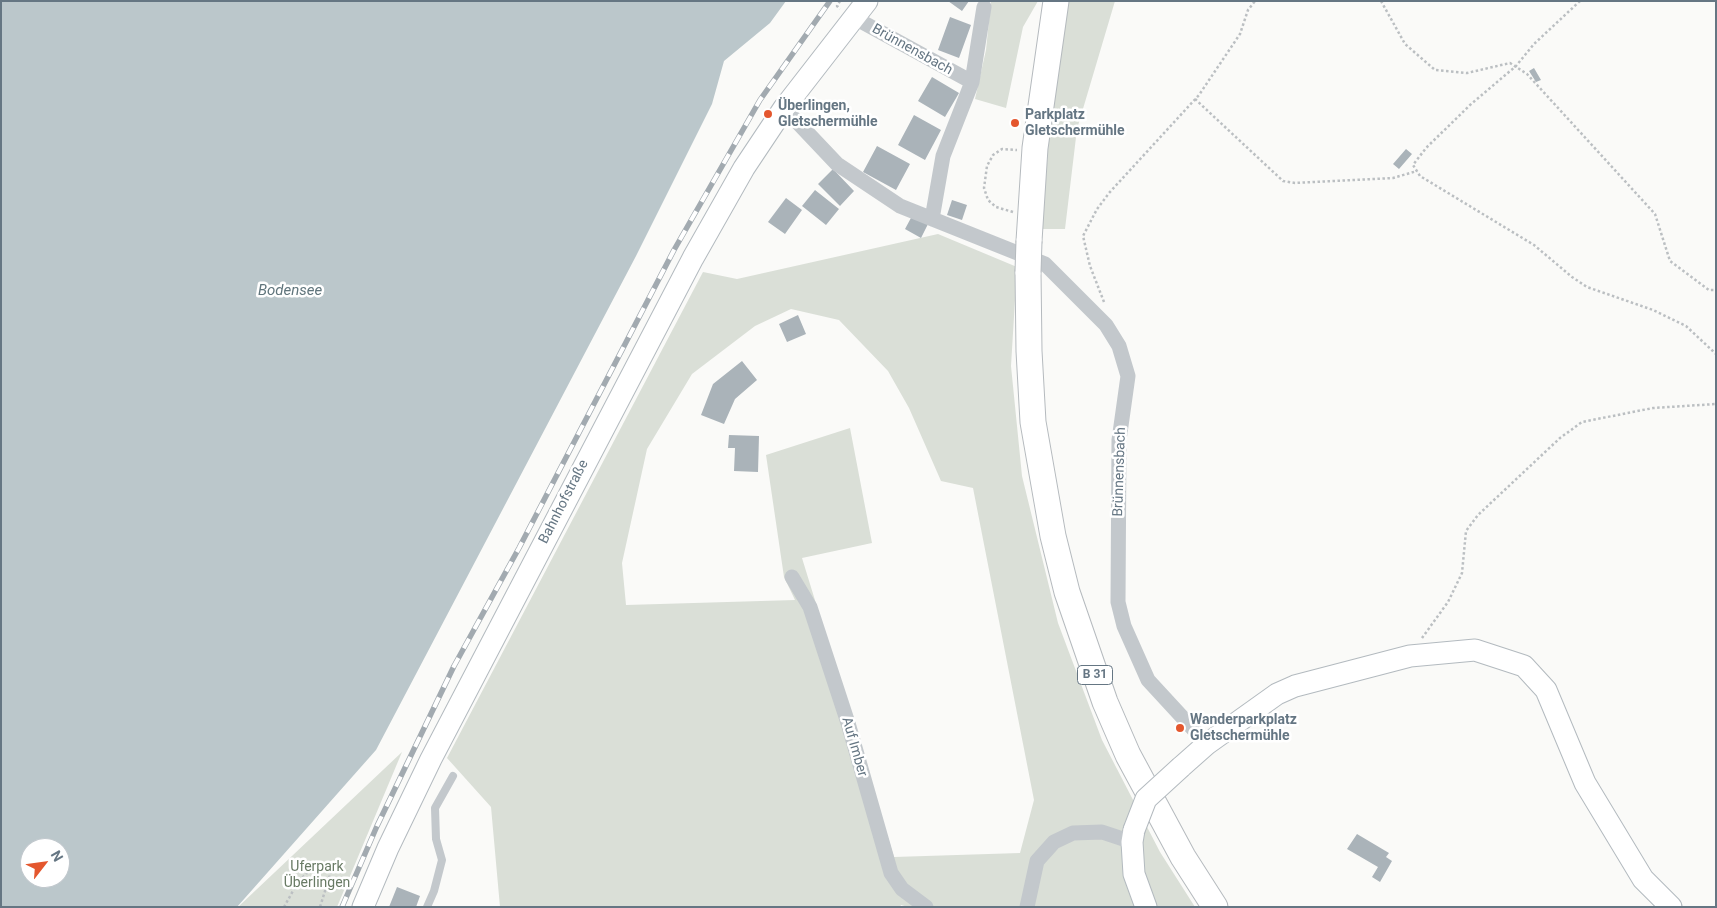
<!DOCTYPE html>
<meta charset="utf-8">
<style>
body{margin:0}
#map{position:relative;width:1717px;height:908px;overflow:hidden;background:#fafaf8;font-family:Roboto,sans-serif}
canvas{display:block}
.frame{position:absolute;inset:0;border:2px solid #657683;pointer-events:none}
.north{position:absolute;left:20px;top:838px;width:50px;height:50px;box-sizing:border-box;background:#fff;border:1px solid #c1c8cd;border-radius:50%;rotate:60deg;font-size:14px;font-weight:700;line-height:20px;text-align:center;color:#657683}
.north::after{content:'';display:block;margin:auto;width:18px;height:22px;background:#e4572e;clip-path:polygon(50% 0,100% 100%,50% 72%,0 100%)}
</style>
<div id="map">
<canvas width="1717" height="908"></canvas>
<div class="frame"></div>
<div class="north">N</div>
</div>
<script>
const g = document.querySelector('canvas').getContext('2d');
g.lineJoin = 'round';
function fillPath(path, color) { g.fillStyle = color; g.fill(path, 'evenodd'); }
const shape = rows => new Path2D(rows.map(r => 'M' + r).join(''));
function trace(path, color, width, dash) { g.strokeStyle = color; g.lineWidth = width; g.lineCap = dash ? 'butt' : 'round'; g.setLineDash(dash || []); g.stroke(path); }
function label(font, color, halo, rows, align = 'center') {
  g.font = font + ' Roboto,sans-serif'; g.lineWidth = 5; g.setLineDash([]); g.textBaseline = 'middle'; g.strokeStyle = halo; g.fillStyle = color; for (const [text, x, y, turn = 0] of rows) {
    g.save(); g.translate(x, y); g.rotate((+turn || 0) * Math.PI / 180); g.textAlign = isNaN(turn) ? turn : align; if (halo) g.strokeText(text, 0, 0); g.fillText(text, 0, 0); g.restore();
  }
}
const green = shape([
 [991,1,1038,1,1023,27,1006,108,975,99,986,50],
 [1069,1,1115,1,1077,129,1065,229,1042,229,1050,125],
 [938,234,1017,267,1011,366,1022,476,1058,623,1102,740,1160,852,1195,907,908,907,901,905,900,907,500,907,491,807,447,758,703,272,737,279],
 [791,309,839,320,888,371,909,408,941,481,973,488,1034,800,1020,853,894,857,802,558,872,543,850,428,766,455,784,577,795,600,626,605,622,563,647,449,692,374,755,326],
 [402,752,337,907,238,907]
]);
const water = shape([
 [1,1,786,1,770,23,724,61,712,104,636,256,376,750,237,907,1,907],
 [30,848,60,848,60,878,30,878]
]);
const building = shape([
 [948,1,969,1,962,11],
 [950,17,971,25,959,58,938,50],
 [1534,68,1541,80,1536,82,1529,71],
 [932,77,959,93,945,117,918,101],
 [914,115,941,130,925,160,898,145],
 [877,146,910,164,896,190,863,172],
 [1406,149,1412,154,1399,169,1393,164],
 [833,169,854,191,840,206,818,184],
 [815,190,839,209,826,225,802,206],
 [786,198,802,210,785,234,768,222],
 [952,200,967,205,962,220,947,215],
 [912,216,928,224,921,238,905,229],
 [798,315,806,334,787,342,779,324],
 [742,361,757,380,735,399,724,424,701,415,713,384],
 [729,435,759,436,758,472,734,471,735,448,728,448],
 [1357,834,1389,853,1386,857,1392,861,1380,882,1372,877,1378,867,1347,849],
 [397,887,420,896,416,907,389,907]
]);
const path = shape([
 [840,1,837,6,840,9],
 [1381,1,1405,44,1435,70,1467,73,1510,63,1527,74,1655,214,1670,261,1709,290,1716,290],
 [1580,1,1534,44,1516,66,1470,105,1426,148,1413,165,1420,176,1534,245,1572,277,1587,287,1653,310,1686,326,1716,354],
 [1195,99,1283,181,1295,183,1393,178,1417,171],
 [1013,212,996,207,988,200,984,188,987,166,993,155,1002,149,1017,150],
 [1104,302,1090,266,1083,236,1097,209,1109,193,1199,95,1240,34,1248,10,1255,1],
 [1422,638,1448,602,1462,573,1466,531,1478,515,1560,438,1582,422,1653,408,1716,404],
 [284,907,298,882,308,872,316,870,331,872,320,907]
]);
const lane = shape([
 [427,907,434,891,442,860,436,839,435,808,453,776]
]);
const street = shape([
 [853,17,972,82],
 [784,108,837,164,900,206,1045,264,1106,325,1119,346,1128,376,1119,440,1118,602,1124,626,1148,680,1207,744],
 [932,219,943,156,972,82,984,7],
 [792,577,810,607,848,723,891,873,902,889,926,907],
 [1027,907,1037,861,1054,842,1073,833,1102,832,1132,842]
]);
const secondary = shape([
 [1181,767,1207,744,1277,694,1295,686,1410,656,1475,650,1524,666,1546,690,1585,783,1643,879,1671,907],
 [1134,830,1132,842,1134,874,1146,907],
 [363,907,388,848,431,759,693,258,744,168,784,108,867,1]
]);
const primary = shape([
 [1029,241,1035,148,1056,1],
 [1028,272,1029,351,1033,422,1053,536,1067,592,1105,702,1128,755,1183,857,1215,907]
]);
const rail = shape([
 [342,907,377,826,454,666,519,548,674,250,760,100,830,1]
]);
const secondaryBridge = shape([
 [1134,830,1146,799,1181,767]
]);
const primaryBridge = shape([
 [1028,272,1029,241]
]);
const markers = [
 [768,114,5,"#e4572e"],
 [1015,123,5,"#e4572e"],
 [1180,728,5,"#e4572e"]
];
const shields = [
 [1095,675,35]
];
const shieldNames = [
 ["B 31",1095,675]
];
const streetNames = [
 ["Brünnensbach",912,50,29],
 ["Brünnensbach",1120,472,-88],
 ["Bahnhofstraße",564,502,-63],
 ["Auf Imber",854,747,74]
];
const poiNames = [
 ["Überlingen,",778,106],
 ["Gletschermühle",778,122],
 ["Parkplatz",1025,115],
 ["Gletschermühle",1025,131],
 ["Wanderparkplatz",1190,720],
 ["Gletschermühle",1190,736]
];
const parkNames = [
 ["Uferpark",317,867],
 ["Überlingen",317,883]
];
const waterNames = [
 ["Bodensee",290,291]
];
fillPath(green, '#dadfd7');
fillPath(water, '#bbc7cb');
fillPath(building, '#aab3b9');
trace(secondary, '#b3babf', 23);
trace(primary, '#b5babe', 27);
trace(path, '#bbbfc2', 2.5, [2.5, 2.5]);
trace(lane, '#c3c8cc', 8);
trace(street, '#c3c8cc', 15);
trace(secondary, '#fff', 21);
trace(primary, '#fff', 25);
trace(rail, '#a2aab0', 5.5);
trace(rail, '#fff', 4, [11]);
trace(secondaryBridge, '#b3babf', 23, []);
trace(primaryBridge, '#b5babe', 27, []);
trace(secondaryBridge, '#fff', 21);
trace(primaryBridge, '#fff', 25);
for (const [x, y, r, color] of markers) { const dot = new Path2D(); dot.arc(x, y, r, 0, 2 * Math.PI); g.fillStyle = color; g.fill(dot); trace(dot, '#fff', 2); }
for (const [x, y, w] of shields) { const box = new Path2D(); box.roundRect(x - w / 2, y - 9.5, w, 19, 4); g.fillStyle = '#fff'; g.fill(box); trace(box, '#657683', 1); }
label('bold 12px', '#657683', null, shieldNames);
label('14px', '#657683', '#fff', streetNames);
label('bold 14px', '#657683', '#fff', poiNames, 'left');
label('14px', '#687a64', '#fff', parkNames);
label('italic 15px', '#60757c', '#fff', waterNames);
</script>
